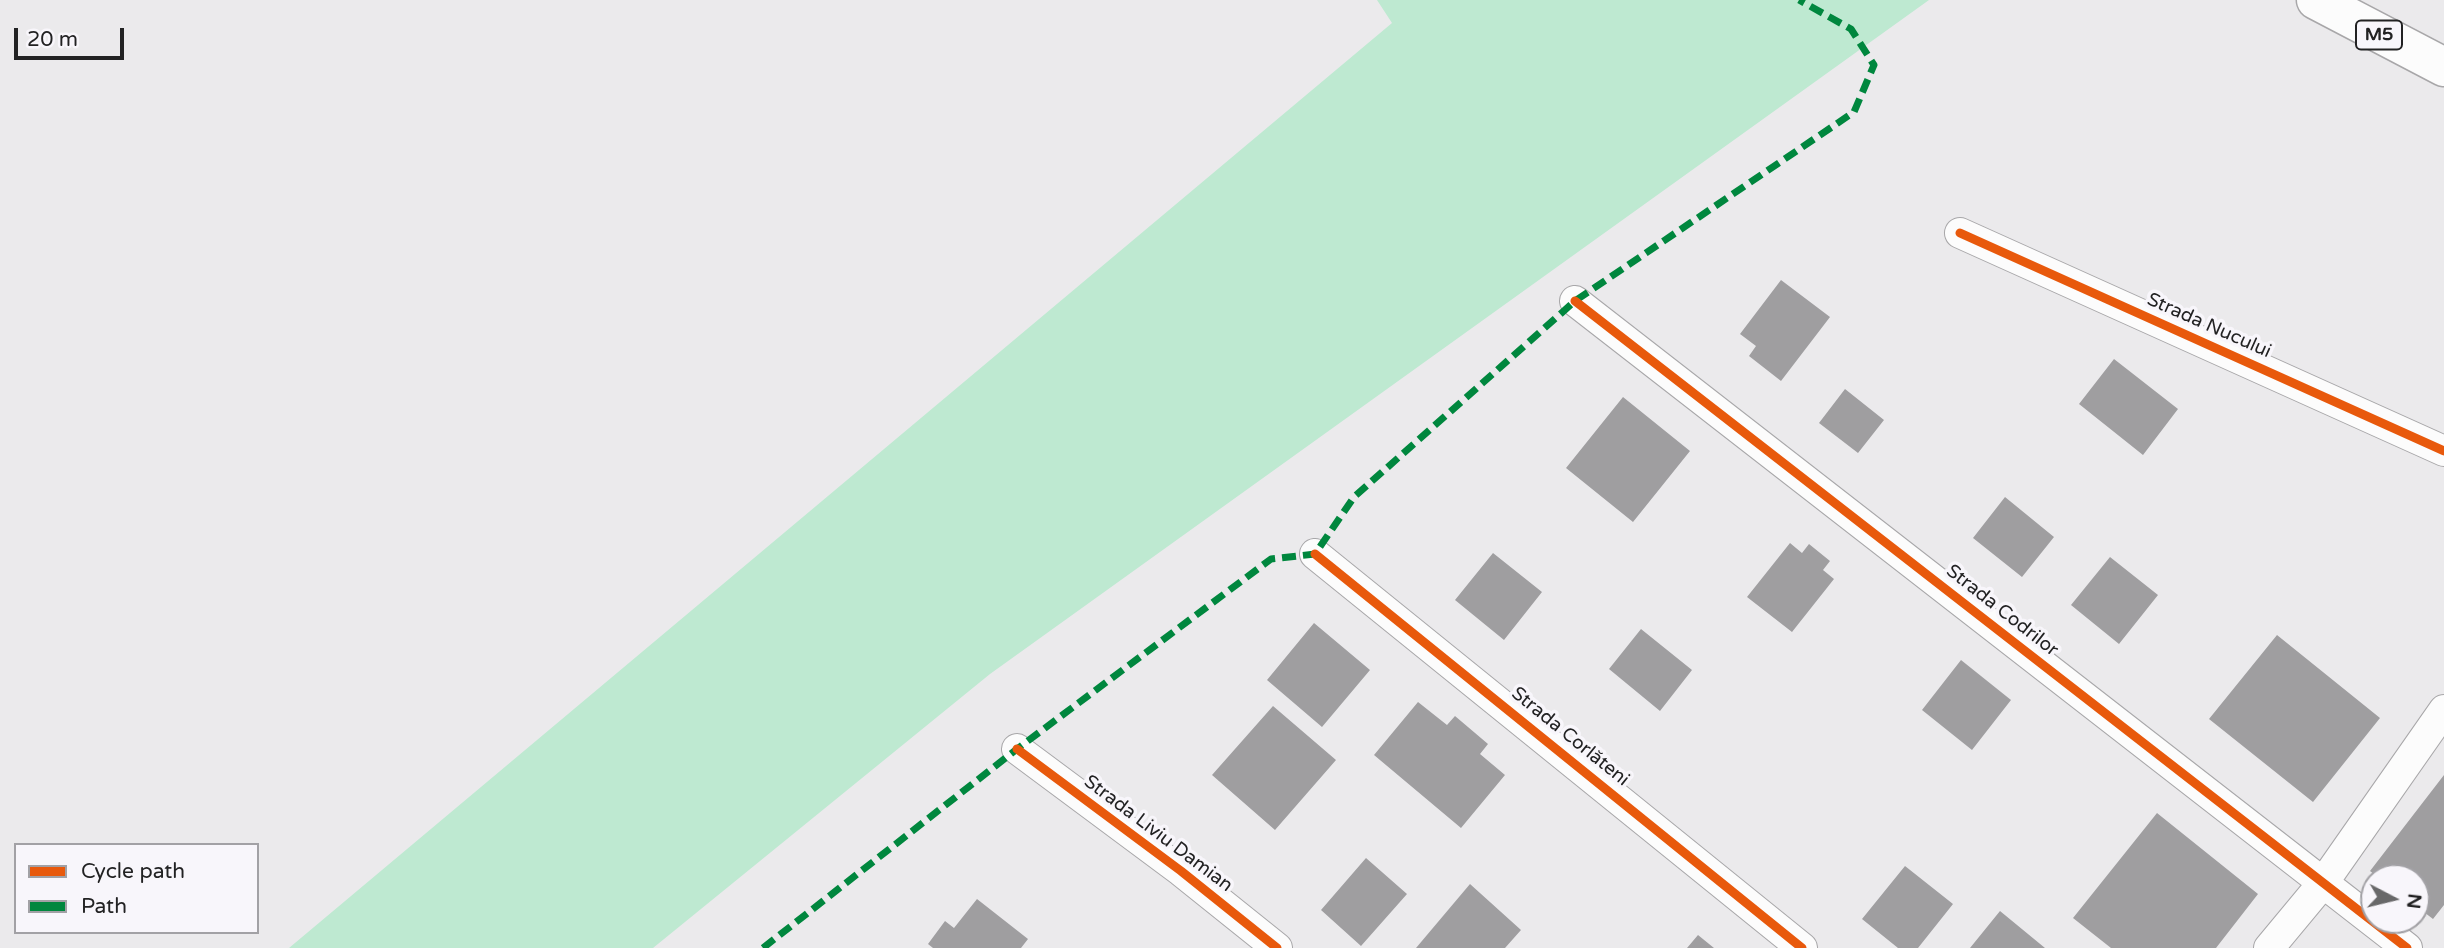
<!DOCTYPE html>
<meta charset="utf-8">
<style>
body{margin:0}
#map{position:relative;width:2444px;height:948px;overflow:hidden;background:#ebeaec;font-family:"Varela Round",sans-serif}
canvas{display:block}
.legend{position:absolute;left:14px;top:843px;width:245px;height:91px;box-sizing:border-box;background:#f8f6fb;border:2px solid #a2a1a5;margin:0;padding:9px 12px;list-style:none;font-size:21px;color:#222223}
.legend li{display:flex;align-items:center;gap:14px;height:35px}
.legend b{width:35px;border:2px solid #a2a1a5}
.north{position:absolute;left:2360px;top:864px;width:70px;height:70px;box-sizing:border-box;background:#f8f6fb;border:2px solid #a2a1a5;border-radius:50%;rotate:97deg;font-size:19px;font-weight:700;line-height:28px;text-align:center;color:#222223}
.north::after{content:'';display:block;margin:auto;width:24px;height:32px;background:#686869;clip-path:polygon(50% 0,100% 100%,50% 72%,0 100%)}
.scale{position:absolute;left:14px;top:28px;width:110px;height:32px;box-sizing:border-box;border:4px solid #222223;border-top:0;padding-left:9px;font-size:21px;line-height:24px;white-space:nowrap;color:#222223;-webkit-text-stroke:5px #f8f6fb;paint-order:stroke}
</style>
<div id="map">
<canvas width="2444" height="948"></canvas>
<ul class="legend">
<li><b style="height:9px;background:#e8590c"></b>Cycle path</li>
<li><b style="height:9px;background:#00873e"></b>Path</li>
</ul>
<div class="north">N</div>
<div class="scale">20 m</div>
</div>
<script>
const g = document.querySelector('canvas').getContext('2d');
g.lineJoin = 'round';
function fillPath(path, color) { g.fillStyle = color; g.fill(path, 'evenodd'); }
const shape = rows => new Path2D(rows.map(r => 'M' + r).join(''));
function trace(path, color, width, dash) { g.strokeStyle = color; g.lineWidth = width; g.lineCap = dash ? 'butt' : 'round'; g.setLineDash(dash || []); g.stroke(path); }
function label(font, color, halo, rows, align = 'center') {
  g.font = font + ' "Varela Round",sans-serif'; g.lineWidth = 7; g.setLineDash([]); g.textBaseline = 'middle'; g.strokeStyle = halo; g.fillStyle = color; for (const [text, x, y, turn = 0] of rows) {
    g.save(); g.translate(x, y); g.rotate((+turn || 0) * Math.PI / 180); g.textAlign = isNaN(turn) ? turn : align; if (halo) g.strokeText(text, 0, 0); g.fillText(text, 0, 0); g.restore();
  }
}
const green = shape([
 [1377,0,1929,0,990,674,653,948,289,948,1392,23]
]);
const building = shape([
 [1781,280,1830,317,1781,381,1749,356,1756,346,1740,334],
 [2114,359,2178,409,2143,455,2079,404],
 [1845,389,1884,420,1858,453,1819,423],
 [1623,397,1690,451,1633,522,1566,468],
 [2005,497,2054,537,2022,577,1973,538],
 [1790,543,1802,553,1809,544,1830,561,1823,570,1834,579,1792,632,1747,597],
 [1493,553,1542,592,1504,640,1455,600],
 [2110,557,2158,595,2119,644,2071,605],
 [1314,623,1370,670,1322,727,1267,680],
 [1641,629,1692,670,1660,711,1609,669],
 [2277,635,2380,718,2313,802,2209,719],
 [1961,660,2011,700,1972,750,1922,710],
 [1418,702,1447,725,1455,716,1488,744,1480,754,1505,775,1461,828,1374,755],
 [1273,706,1336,760,1275,830,1212,775],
 [2444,775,2444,905,2433,919,2416,906,2416,878,2379,878,2370,871],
 [2157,813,2258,894,2216,948,2111,948,2073,918],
 [1366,858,1407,894,1361,946,1321,910],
 [1905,866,1953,904,1918,948,1898,948,1862,919],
 [1470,884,1521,930,1505,948,1416,948],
 [977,899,1028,939,1021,948,933,948,928,944,945,921,954,928],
 [2000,911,2045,948,1970,948],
 [1698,935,1714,948,1687,948]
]);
const street = shape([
 [1960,233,2444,451],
 [1575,301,2407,948],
 [1315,554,1802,948],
 [1017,749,1181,871,1277,948],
 [2269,948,2323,883,2444,710]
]);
const highway = shape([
 [2316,0,2444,67]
]);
const quiet = shape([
 [763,948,1017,749,1271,559,1315,554,1354,497,1575,301,1854,112,1874,65,1851,29,1799,0]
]);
const cycleway = shape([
 [1960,233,2444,451],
 [1575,301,2407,948],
 [1315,554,1802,948],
 [1017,749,1181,871,1277,948]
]);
const shields = [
 [2379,35,46]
];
const shieldNames = [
 ["M5",2379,35]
];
const streetNames = [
 ["Strada Nucului",2209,326,24],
 ["Strada Codrilor",2002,611,38],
 ["Strada Corlăteni",1570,737,39],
 ["Strada Liviu Damian",1158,834,37]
];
fillPath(green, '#bee9d1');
fillPath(building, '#9f9ea0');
trace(street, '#a8a7a9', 32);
trace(highway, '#a8a7a9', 41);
trace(street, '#fcfcfc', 30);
trace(highway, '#fcfcfc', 38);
trace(quiet, '#00873e', 7, [14, 7]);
trace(cycleway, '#e8590c', 9);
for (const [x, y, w] of shields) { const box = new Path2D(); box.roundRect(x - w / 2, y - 14.5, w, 29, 5); g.fillStyle = '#f8f6fb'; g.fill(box); trace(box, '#222223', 2); }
label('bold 18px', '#222223', null, shieldNames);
label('19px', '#222223', '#f8f6fb', streetNames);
</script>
